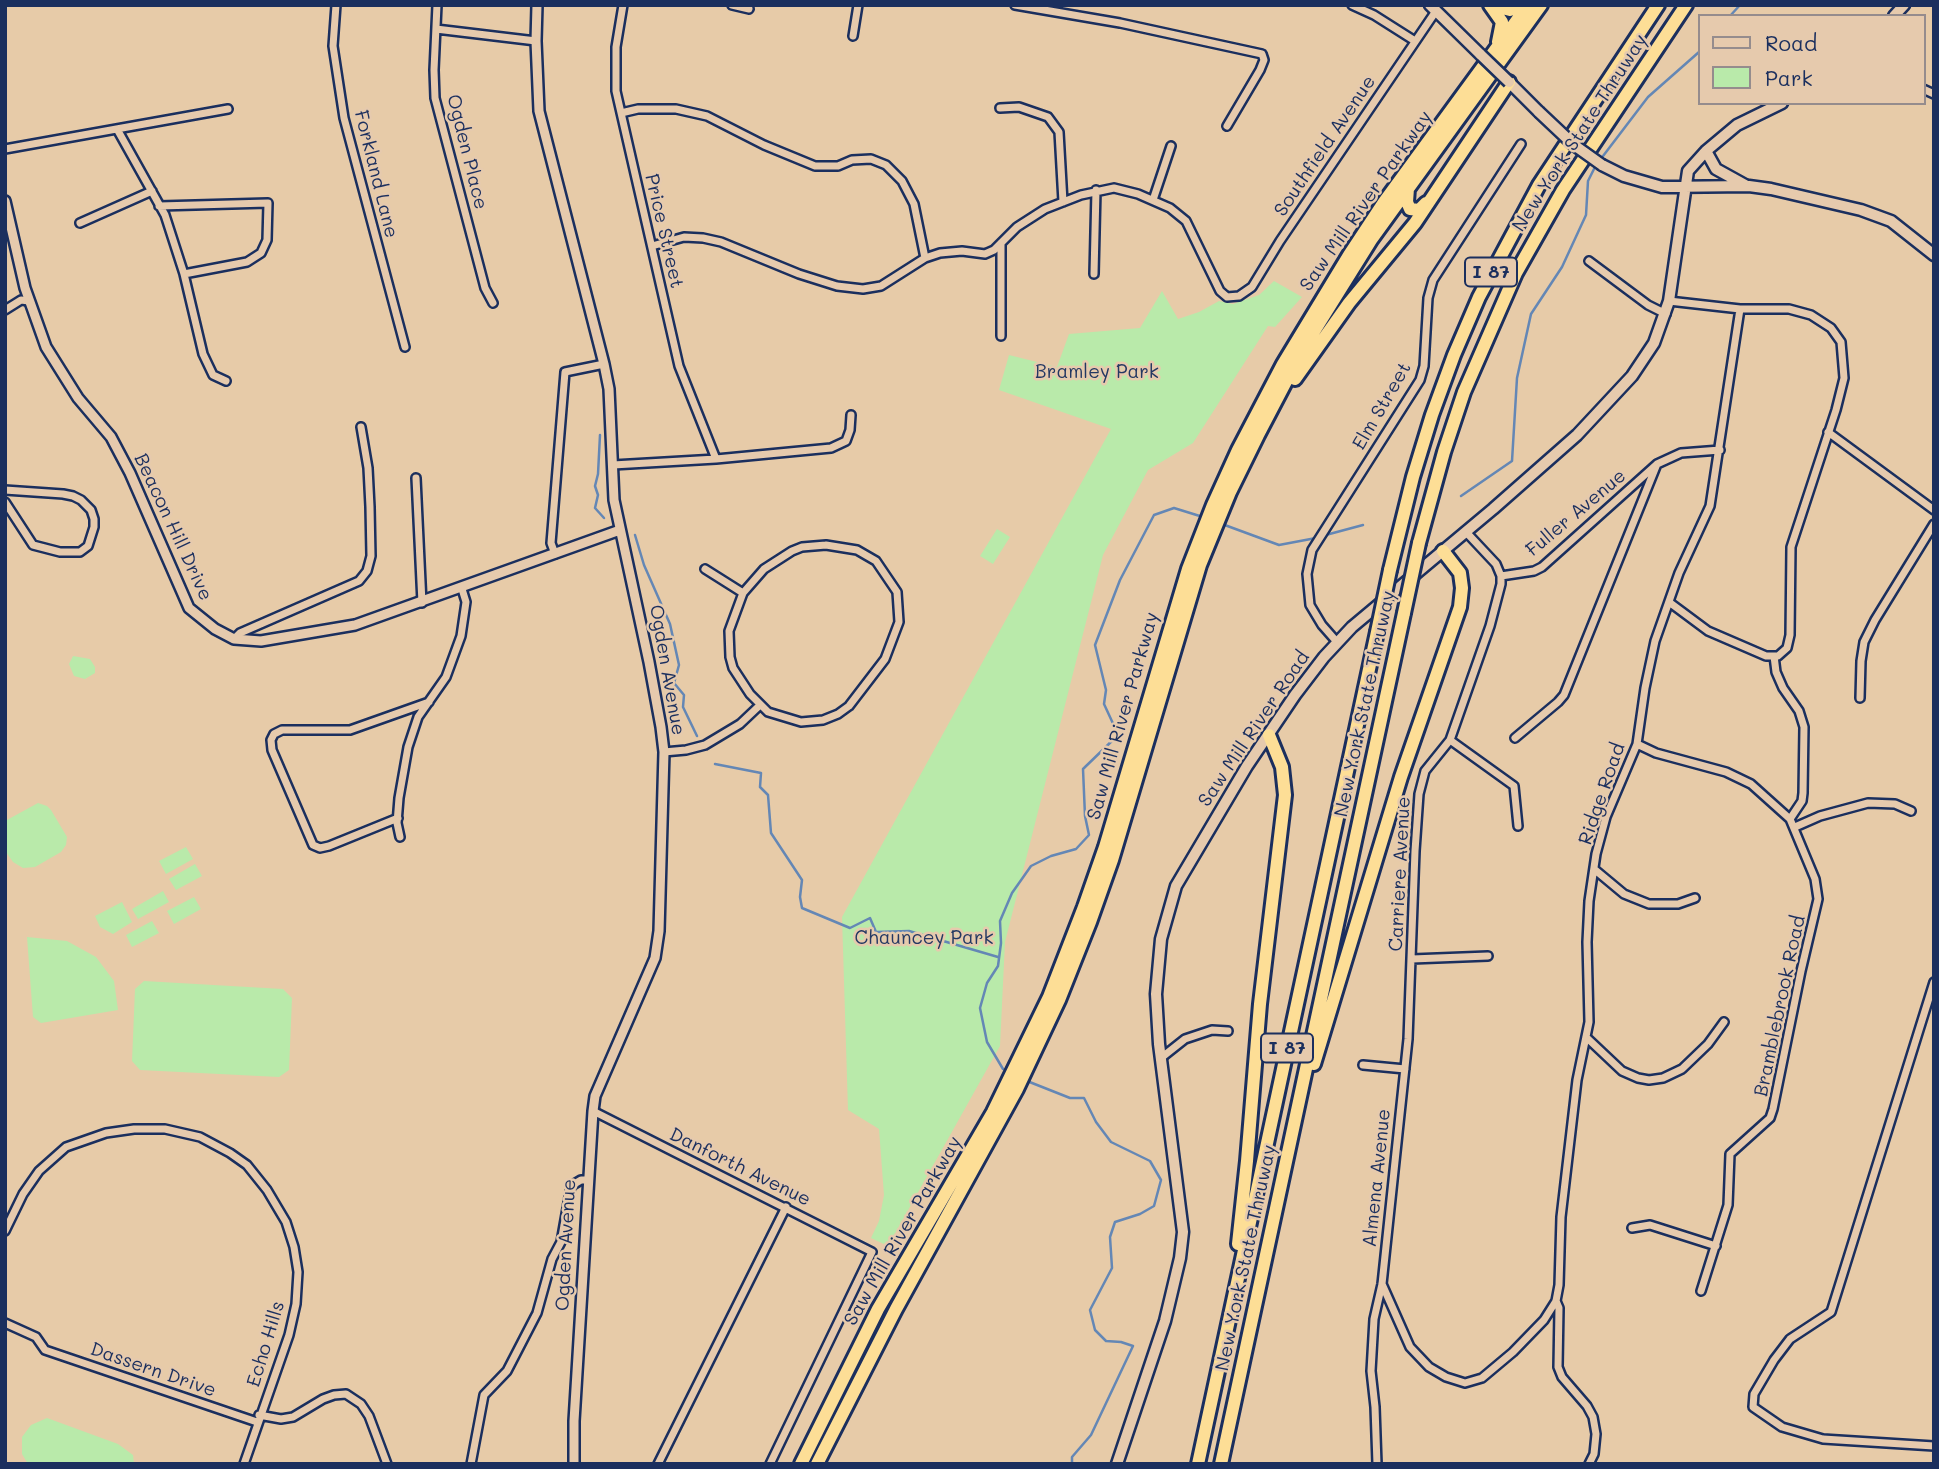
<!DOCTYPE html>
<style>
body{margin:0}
#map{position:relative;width:1939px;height:1469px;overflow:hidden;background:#e7cba8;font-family:Mali,sans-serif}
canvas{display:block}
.frame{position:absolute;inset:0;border:7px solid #1b2f5e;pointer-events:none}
.legend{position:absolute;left:1698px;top:14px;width:228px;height:91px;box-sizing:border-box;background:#e6caad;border:2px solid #958c8d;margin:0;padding:9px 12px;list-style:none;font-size:21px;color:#1b2f5e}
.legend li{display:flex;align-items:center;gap:14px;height:35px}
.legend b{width:35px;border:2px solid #958c8d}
</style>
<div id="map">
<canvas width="1939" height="1469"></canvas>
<div class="frame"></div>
<ul class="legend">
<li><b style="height:9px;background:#e6caad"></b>Road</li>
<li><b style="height:19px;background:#b9eaaa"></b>Park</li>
</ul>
</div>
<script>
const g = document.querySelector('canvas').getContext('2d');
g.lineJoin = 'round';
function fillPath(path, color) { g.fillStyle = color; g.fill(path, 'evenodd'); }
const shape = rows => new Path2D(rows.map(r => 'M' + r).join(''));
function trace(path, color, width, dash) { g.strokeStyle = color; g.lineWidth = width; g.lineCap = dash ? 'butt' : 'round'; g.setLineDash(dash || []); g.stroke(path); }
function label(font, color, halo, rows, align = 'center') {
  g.font = font + ' Mali,sans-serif'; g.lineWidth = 5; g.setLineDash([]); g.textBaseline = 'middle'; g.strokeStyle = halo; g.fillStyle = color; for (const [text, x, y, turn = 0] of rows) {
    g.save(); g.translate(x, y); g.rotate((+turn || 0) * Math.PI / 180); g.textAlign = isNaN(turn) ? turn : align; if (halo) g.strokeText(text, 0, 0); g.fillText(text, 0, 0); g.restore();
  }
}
const green = shape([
 [1274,281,1302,297,1275,327,1268,326,1193,443,1148,470,1103,555,1005,942,1000,1046,888,1246,871,1238,879,1221,884,1195,879,1129,848,1110,842,917,1111,429,999,390,1009,355,1057,367,1069,334,1140,328,1162,291,1178,319,1199,312,1219,301,1233,304,1259,295],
 [997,529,1010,537,993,564,980,556],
 [73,656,90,659,95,667,95,673,85,679,74,676,69,664],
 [38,803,47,806,51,810,67,837,66,845,61,852,35,867,23,868,13,862,6,852,5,821],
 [186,847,193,859,166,874,159,861],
 [195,864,202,876,176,890,169,879],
 [163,891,169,902,138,919,132,909],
 [194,897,201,909,174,924,167,911],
 [122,902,132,922,113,934,100,927,95,916],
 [152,921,159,933,132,947,126,935],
 [27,937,67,941,96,957,114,981,118,1010,41,1023,33,1017],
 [144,981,283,989,292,998,289,1070,279,1077,140,1070,132,1061,135,989],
 [47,1418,118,1444,133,1455,134,1464,28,1464,22,1454,22,1437,31,1425]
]);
const stream = shape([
 [1730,16,1740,5],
 [1600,160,1648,97,1699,52],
 [600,435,598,474,595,486,598,495,595,508,604,518],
 [1461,496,1512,461,1517,378,1531,314,1562,267,1586,215,1588,181,1596,165],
 [1222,524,1279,545,1316,538],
 [635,535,644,565,670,624,679,665,674,683,684,695,683,707,697,736],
 [1322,536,1363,525],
 [715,764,761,773,760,787,768,795,771,833,802,880,800,897,802,908,850,928,870,918,876,932,909,931,998,957],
 [1009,1072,1003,1069,987,1042,980,1008,987,983,998,966,1001,943,1000,921,1012,893,1031,866,1051,856,1076,849,1089,835,1085,816,1083,769,1115,738,1116,730,1104,704,1106,690,1095,645,1120,580,1154,515,1174,508,1203,517],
 [1027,1081,1070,1098,1084,1098,1096,1122,1111,1142,1150,1161,1161,1180,1154,1206,1140,1214,1115,1222,1110,1237,1112,1268,1090,1310,1095,1330,1106,1341,1121,1342,1133,1346,1091,1435,1072,1457,1072,1464]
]);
const minor = shape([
 [336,5,333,46,344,118,405,347],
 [437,5,434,70,435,98,485,288,493,303],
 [623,5,616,47,616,91,679,366,716,459],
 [732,5,749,9],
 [1015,5,1120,23,1262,54,1264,60,1260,70,1227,126],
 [1352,5,1374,15,1415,41],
 [436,29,536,41],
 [853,36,858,5],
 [1923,89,1934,94],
 [1000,108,1019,107,1048,117,1059,132,1063,202],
 [621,113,638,109,676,109,707,116,764,145,815,166,838,166,852,160,871,159,886,165,902,181,914,204,925,258],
 [117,129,165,215,184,274,203,354,213,375,226,381],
 [5,149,228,109],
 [1153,200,1171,146],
 [159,206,268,203,267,240,261,253,247,262,184,274],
 [80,223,152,191],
 [1001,243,1001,336],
 [652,246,684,237,703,238,721,242,799,274,837,286,863,289,881,286,925,258,940,253,962,251,985,254,994,250,1017,227,1045,209,1081,195,1114,188,1138,194,1170,208,1186,221,1220,291,1227,297,1239,296,1252,287,1280,241,1436,11],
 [1589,261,1648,305,1666,314],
 [1094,274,1096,190],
 [1669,301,1740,309,1789,309,1811,315,1831,328,1841,342,1844,378,1836,410,1791,547,1790,635,1787,648,1778,656,1774,656],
 [5,310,21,300,29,301],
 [1828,432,1934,510],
 [613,465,716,459,831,448,846,441,850,430,851,415],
 [416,478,422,603],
 [5,490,63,494,73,496,81,500,91,510,94,519,94,527,88,546,80,552,60,552,33,545,5,502],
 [826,545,857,550,876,561,897,592,899,622,885,659,849,706,838,714,823,720,801,722,768,712,750,694,733,668,730,657,729,631,743,593,764,569,792,551,802,547,826,545],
 [555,554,551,543,565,372,604,364],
 [705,569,743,593],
 [1501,576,1534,571,1542,567,1657,464,1681,453,1720,450],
 [1669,602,1708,631,1766,656,1774,656],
 [234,639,240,633,359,581,367,571,371,556,370,507,368,468,361,427],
 [1337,642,1322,625,1310,605,1307,574,1312,550,1420,380,1424,366,1428,298,1433,280,1521,144],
 [1774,656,1776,672,1783,688,1799,711,1804,727,1803,793,1802,801,1790,819],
 [1860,698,1861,661,1864,642,1875,620,1934,524],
 [1515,738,1558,702,1564,695,1657,464],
 [1450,740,1514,786,1518,826],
 [1637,744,1656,753,1726,772,1751,784,1790,819,1815,879,1818,899,1801,971,1773,1109,1770,1118,1730,1154,1728,1205,1701,1291],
 [664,752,686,750,705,745,740,724,759,706],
 [398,818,329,846,320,848,313,845,272,750,271,740,274,734,282,730,350,730,429,702],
 [1795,827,1820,816,1868,803,1895,804,1911,811],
 [400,837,397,823,399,798,408,747,418,717,446,677,461,636,466,602,462,589],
 [1594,869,1624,894,1649,904,1678,904,1695,898],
 [1412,959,1488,956],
 [1934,982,1831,1312,1790,1339,1774,1360,1754,1394,1753,1407,1782,1427,1823,1439,1934,1446],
 [1586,1037,1622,1071,1638,1078,1649,1080,1663,1078,1682,1069,1708,1044,1724,1022],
 [1161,1058,1185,1039,1212,1030,1228,1031],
 [1363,1065,1405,1069],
 [593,1111,872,1252,770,1464],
 [1632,1228,1650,1225,1716,1246],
 [5,1231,23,1194,39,1171,66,1147,106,1133,134,1129,165,1129,200,1137,230,1153,247,1165,267,1190,286,1222,294,1247,298,1272,296,1304,289,1335,244,1464],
 [1382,1284,1410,1347,1429,1367,1446,1377,1465,1383,1482,1378,1513,1352,1544,1320,1556,1301,1559,1285,1561,1217,1577,1080,1589,1022,1587,942,1589,901,1596,854,1606,817,1637,744,1645,688,1655,641,1679,573,1710,506,1740,309],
 [1556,1301,1559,1308,1558,1367,1562,1377,1587,1406,1593,1417,1596,1434,1594,1454,1589,1464],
 [5,1323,36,1337,45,1350,257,1422],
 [259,1415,281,1419,293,1417,323,1399,334,1395,346,1394,361,1404,369,1416,387,1464],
 [471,1464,484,1395,507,1371,537,1313,552,1259,561,1242,571,1186,581,1180,587,1180],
 [658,1464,786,1207],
 [1377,1464,1375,1407,1371,1371,1374,1319,1382,1284,1408,1039,1415,851,1419,794,1425,771,1450,740,1490,626,1501,584,1501,576,1496,564,1466,532]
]);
const tertiary = shape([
 [537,5,536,41,539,111,604,364,609,389,614,500,649,662,661,727,664,752,659,931,655,958,595,1096,593,1111,574,1421,574,1464],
 [5,201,25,288,46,347,78,398,111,437,130,473,189,608,215,629,234,639,261,641,355,625,620,530]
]);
const secondary = shape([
 [1430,5,1481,55],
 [1894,16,1904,5],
 [1509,82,1539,112],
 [1706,151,1716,169,1745,185],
 [1602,165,1624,176,1662,187,1749,186,1771,189,1861,210,1891,221,1934,255],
 [1117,1464,1165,1321,1180,1258,1183,1232,1159,1044,1156,994,1161,939,1176,886,1247,766,1295,695,1324,657,1352,627,1493,509,1577,435,1632,376,1654,343,1669,301,1688,171,1706,151,1737,125,1782,103]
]);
const trunk = shape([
 [1490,5,1502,22,1498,42],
 [1491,5,1510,10,1519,5],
 [1408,188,1407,202,1410,209,1419,210,1426,203],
 [1295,379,1349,303,1415,223,1509,82],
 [801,1464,878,1309,993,1112,1049,997,1084,907,1105,847,1188,569,1213,505,1238,450,1283,364,1349,255,1384,202,1528,5],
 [817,1464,896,1309,1017,1089,1059,1000,1090,922,1112,860,1200,565,1230,492,1258,435,1303,349,1371,240,1541,5]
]);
const motorway = shape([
 [1419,543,1444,452,1464,392,1516,273,1563,190,1686,5],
 [1390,570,1413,477,1432,415,1454,355,1479,297,1539,185,1658,5],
 [1314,1064,1401,777,1460,607,1462,588,1460,573,1443,551],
 [1238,1244,1247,1161,1260,1004,1285,795,1282,767,1269,735],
 [1198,1464,1377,632],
 [1221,1464,1404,613]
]);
const secondaryBridge = shape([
 [1481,55,1509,82],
 [1539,112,1574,145,1602,165]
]);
const motorwayBridge = shape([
 [1404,613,1419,543],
 [1377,632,1390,570]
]);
const shields = [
 [1491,272,52],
 [1287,1048,52]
];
const shieldNames = [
 ["I 87",1491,272],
 ["I 87",1287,1048]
];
const streetNames = [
 ["New York State Thruway",1580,133,-57],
 ["Southfield Avenue",1325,146,-56],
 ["Ogden Place",467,152,76],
 ["Forkland Lane",376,174,76],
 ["Saw Mill River Parkway",1366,201,-55],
 ["Price Street",664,231,77],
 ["Elm Street",1382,406,-60],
 ["Fuller Avenue",1576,513,-40],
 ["Beacon Hill Drive",173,527,65],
 ["Ogden Avenue",667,670,80],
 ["New York State Thruway",1365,704,-78],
 ["Saw Mill River Parkway",1123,716,-74],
 ["Saw Mill River Road",1254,729,-56],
 ["Ridge Road",1602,794,-71],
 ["Carriere Avenue",1400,874,-87],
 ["Bramblebrook Road",1780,1006,-78],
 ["Danforth Avenue",740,1167,26],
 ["Almena Avenue",1377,1178,-84],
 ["Saw Mill River Parkway",903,1231,-60],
 ["Ogden Avenue",566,1245,-87],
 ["New York State Thruway",1246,1258,-78],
 ["Echo Hills",266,1344,-73],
 ["Dassern Drive",153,1370,19]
];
const parkNames = [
 ["Bramley Park",1097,372],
 ["Chauncey Park",924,938]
];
fillPath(green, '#b9eaaa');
trace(stream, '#6487b5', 2.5);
trace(minor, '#1b2f5e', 12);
trace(tertiary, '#1b2f5e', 14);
trace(secondary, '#1b2f5e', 15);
trace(trunk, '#1b2f5e', 18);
trace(motorway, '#1b2f5e', 18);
trace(minor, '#e6caad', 7);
trace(tertiary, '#e6caad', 9);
trace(secondary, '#e6caad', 10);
trace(trunk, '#fdde96', 12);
trace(motorway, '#fdde96', 12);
trace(secondaryBridge, '#1b2f5e', 15, []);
trace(motorwayBridge, '#1b2f5e', 18, []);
trace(secondaryBridge, '#e6caad', 10);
trace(motorwayBridge, '#fdde96', 12);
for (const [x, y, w] of shields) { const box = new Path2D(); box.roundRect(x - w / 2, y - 14.5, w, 29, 5); g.fillStyle = '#e6caad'; g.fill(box); trace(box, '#1b2f5e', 2); }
label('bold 18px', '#1b2f5e', null, shieldNames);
label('19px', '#1b2f5e', '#e6caad', streetNames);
label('19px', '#233862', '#e6caad', parkNames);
</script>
